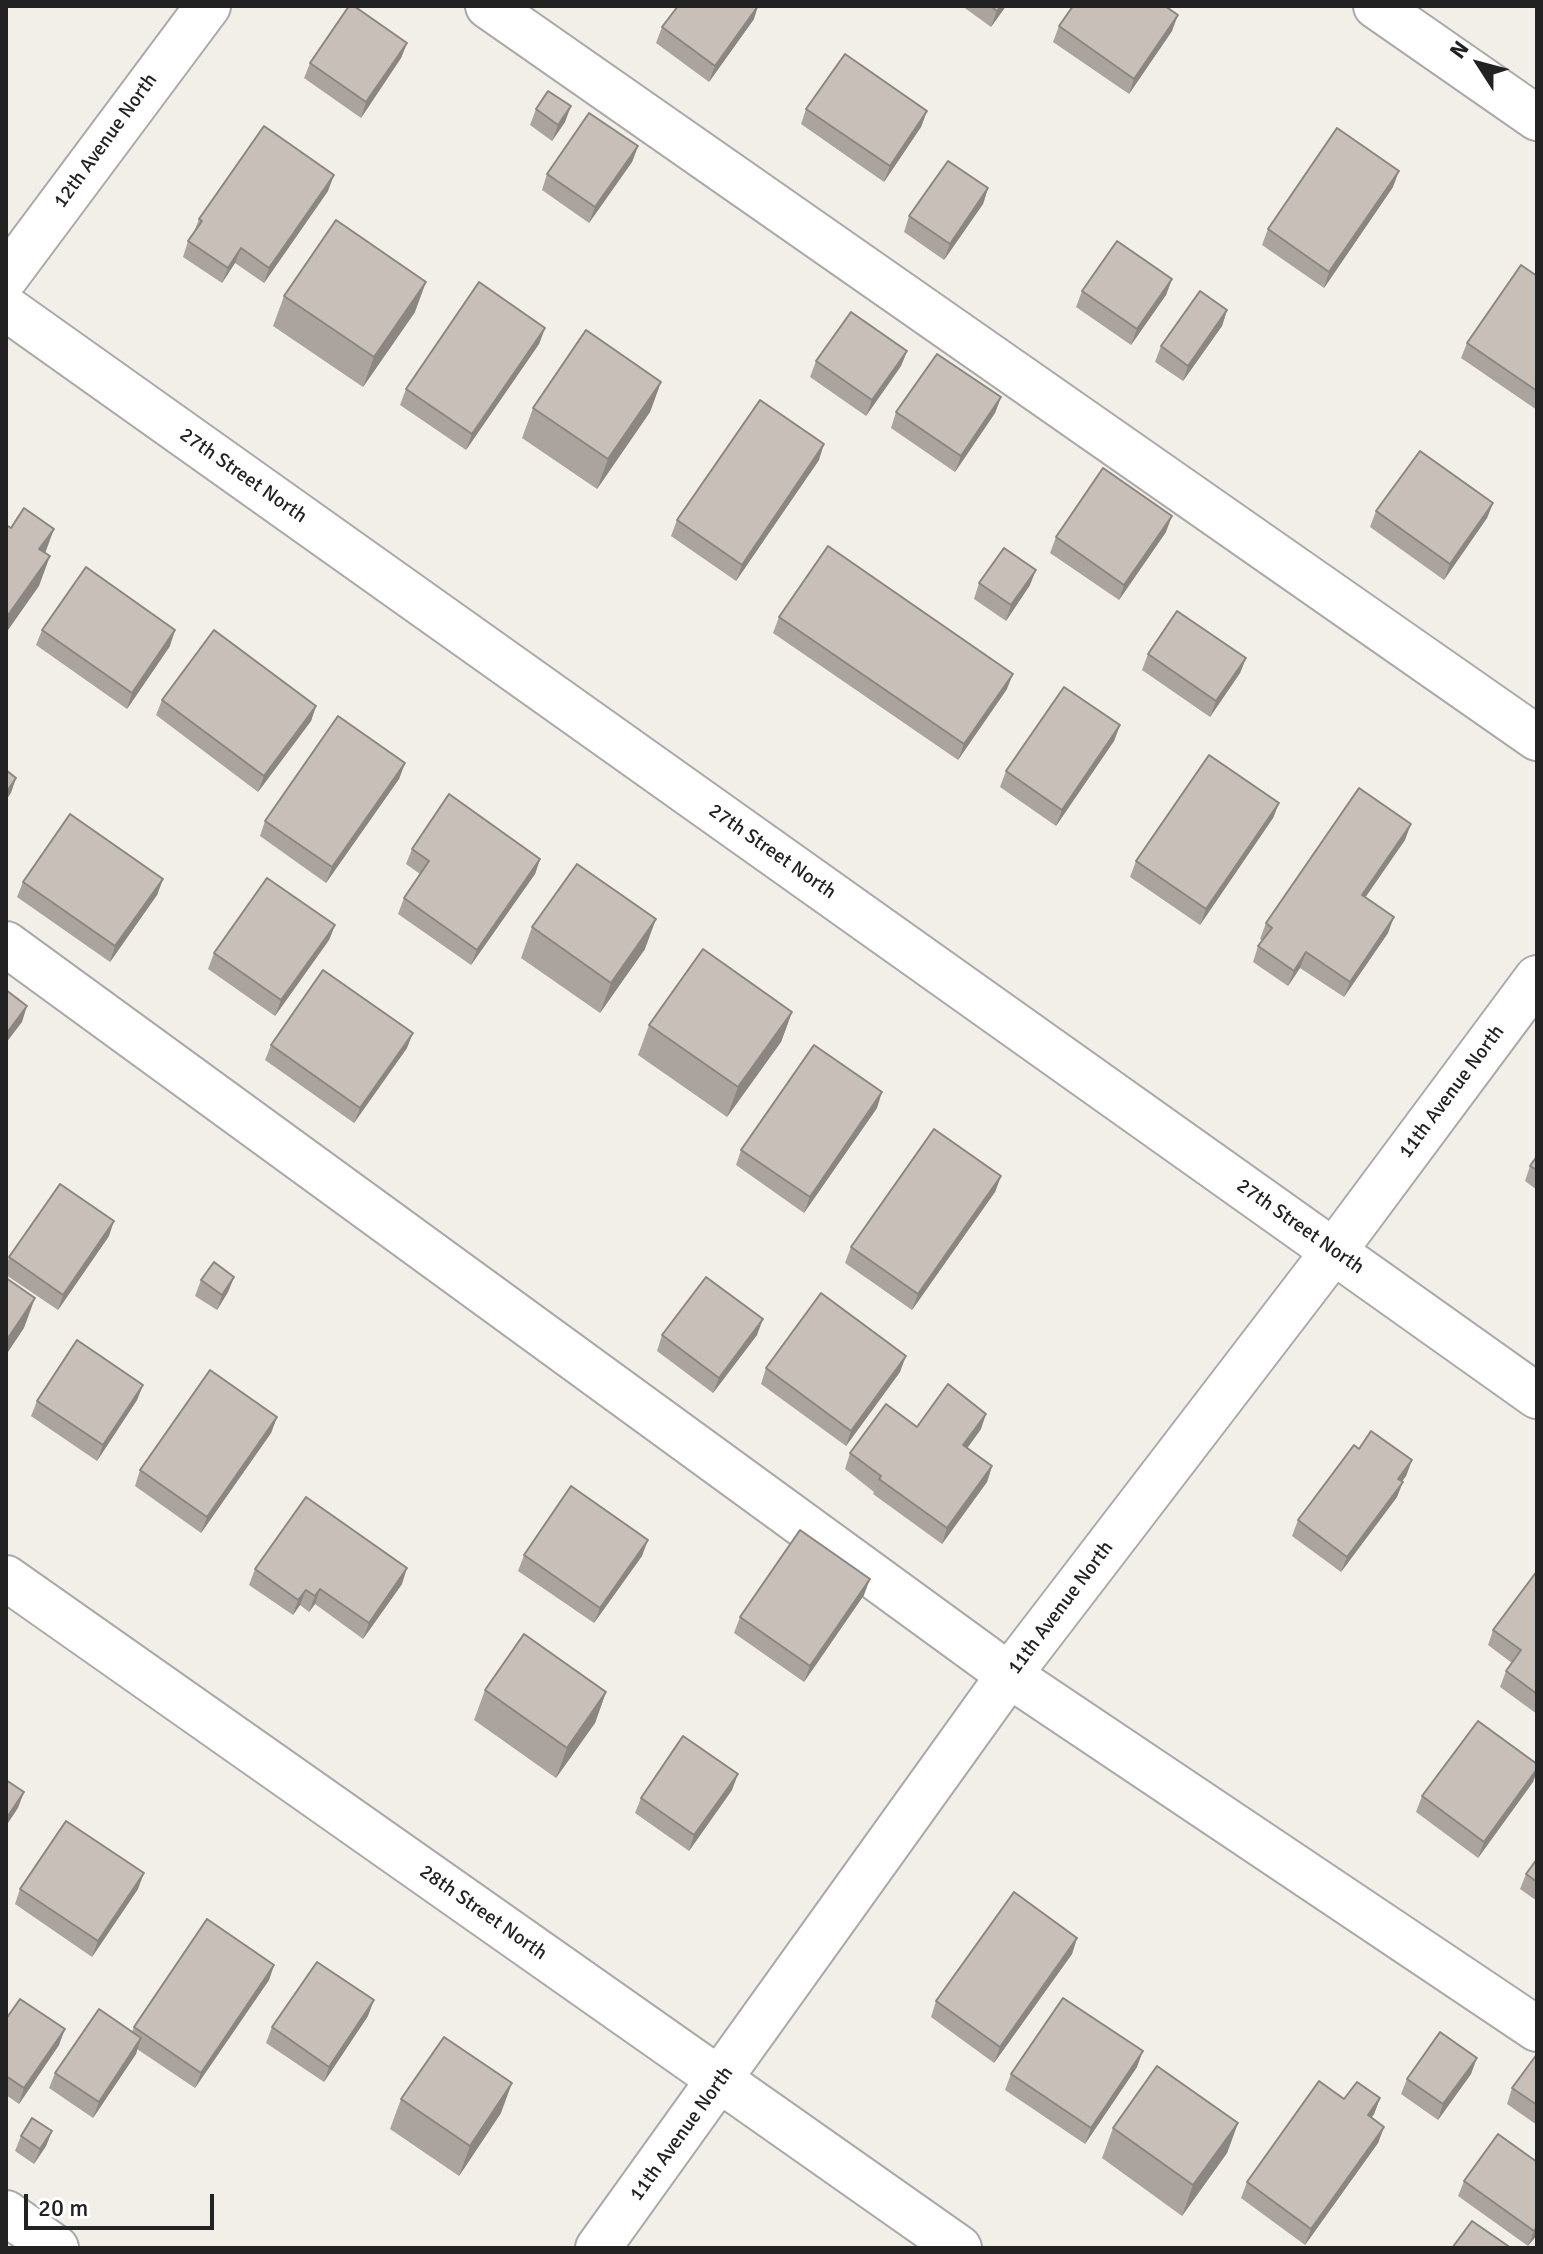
<!DOCTYPE html>
<style>
body{margin:0}
#map{position:relative;width:1543px;height:2254px;overflow:hidden;background:#f2efe9;font-family:Signika,sans-serif}
canvas{display:block}
.frame{position:absolute;inset:0;border:8px solid #222;pointer-events:none}
.north{position:absolute;left:1439px;top:24px;width:80px;height:80px;-webkit-text-stroke:6px #fff;paint-order:stroke;rotate:306deg;font-size:22px;font-weight:700;line-height:32px;text-align:center;color:#222}
.north::after{content:'';display:block;margin:auto;width:28px;height:36px;background:#222;clip-path:polygon(50% 0,100% 100%,50% 72%,0 100%)}
.scale{position:absolute;left:24px;top:2194px;width:190px;height:36px;box-sizing:border-box;border:4px solid #222;border-top:0;padding-left:10px;font-size:24px;line-height:28px;white-space:nowrap;color:#222;-webkit-text-stroke:6px #fff;paint-order:stroke}
</style>
<div id="map">
<canvas width="1543" height="2254"></canvas>
<div class="frame"></div>
<div class="north">N</div>
<div class="scale">20 m</div>
</div>
<script>
const g = document.querySelector('canvas').getContext('2d');
g.lineJoin = 'round';
const shape = rows => new Path2D(rows.map(r => 'M' + r).join(''));
function trace(path, color, width, dash) { g.strokeStyle = color; g.lineWidth = width; g.lineCap = dash ? 'butt' : 'round'; g.setLineDash(dash || []); g.stroke(path); }
function fillPath(path, color) { g.fillStyle = color; g.fill(path, 'evenodd'); }
function label(font, color, halo, rows, align = 'center') {
  g.font = font + ' Signika,sans-serif'; g.lineWidth = 6; g.setLineDash([]); g.textBaseline = 'middle'; g.strokeStyle = halo; g.fillStyle = color; for (const [text, x, y, turn = 0] of rows) {
    g.save(); g.translate(x, y); g.rotate((+turn || 0) * Math.PI / 180); g.textAlign = isNaN(turn) ? turn : align; if (halo) g.strokeText(text, 0, 0); g.fillText(text, 0, 0); g.restore();
  }
}
const minor = shape([
 [488,6,1537,738],
 [1376,6,1537,118],
 [6,277,208,6],
 [6,308,1537,1396],
 [6,944,1009,1675,1537,2029],
 [6,1578,959,2248],
 [6,2213,56,2248],
 [598,2248,1009,1675,1334,1251,1537,978]
]);
const wall = shape([
 [962,6,1006,6,991,27],
 [1073,6,1170,6,1168,8,1172,31,1129,94,1053,42,1059,26],
 [754,19,709,82,656,43,662,27],
 [407,43,401,58,361,118,304,78,310,63],
 [536,109,565,122,552,141,530,125],
 [806,109,927,111,921,127,884,182,801,124],
 [638,146,632,162,589,223,542,190,547,174],
 [1393,187,1324,288,1262,245,1268,229],
 [988,188,983,204,944,260,904,232,909,216],
 [328,191,264,283,235,263,222,283,183,257,188,241,194,232,199,219],
 [1537,276,1537,410,1461,358,1467,343],
 [1172,279,1166,295,1131,345,1076,307,1082,291],
 [284,296,415,312,363,387,273,326],
 [1227,310,1222,326,1183,381,1155,362,1161,346],
 [545,328,539,344,466,450,400,405,406,389],
 [907,351,901,366,866,416,810,377,816,361],
 [661,382,650,412,597,489,522,438,533,408],
 [1001,397,995,413,955,472,891,428,896,412],
 [819,460,736,581,671,536,677,520],
 [1493,503,1487,518,1444,580,1370,527,1376,511],
 [1166,532,1119,600,1050,553,1056,537],
 [979,583,1030,585,1006,621,974,599],
 [779,617,1007,689,958,760,773,633],
 [42,630,170,646,127,709,36,645],
 [1148,654,1246,658,1240,673,1210,717,1142,670],
 [162,700,316,706,311,721,258,792,156,715],
 [1120,725,1114,741,1056,826,1000,787,1006,771],
 [405,763,399,779,326,883,260,836,265,821],
 [1279,803,1273,818,1200,925,1130,877,1136,861],
 [1405,840,1365,897,1388,933,1344,997,1300,968,1288,986,1253,962,1258,946,1262,941,1260,939,1266,923],
 [412,849,540,859,535,874,471,965,398,914,404,898,420,874,406,864],
 [163,879,157,895,110,962,17,897,23,882],
 [335,925,329,940,275,1016,208,969,214,953],
 [532,927,645,949,600,1013,521,958],
 [792,1012,781,1042,727,1117,638,1055,649,1025],
 [271,1045,407,1048,354,1123,265,1060],
 [877,1108,804,1213,736,1165,741,1150],
 [1537,1156,1537,1190,1525,1181,1530,1166],
 [1001,1176,995,1192,912,1310,845,1263,851,1247],
 [109,1236,58,1310,6,1275,6,1267,9,1257],
 [234,1277,228,1292,217,1310,195,1296,201,1280],
 [662,1335,757,1335,713,1393,657,1351],
 [766,1368,900,1372,846,1446,761,1384],
 [143,1385,137,1400,97,1461,31,1416,37,1401],
 [277,1417,271,1433,201,1533,135,1486,140,1470],
 [917,1427,981,1429,967,1448,992,1466,987,1482,942,1544,873,1494,874,1492,845,1469,850,1453],
 [1359,1449,1412,1460,1406,1476,1402,1481,1397,1497,1341,1572,1292,1536,1298,1520],
 [524,1555,642,1556,594,1623,518,1571],
 [255,1569,402,1584,363,1639,315,1604,309,1612,300,1605,293,1615,249,1585],
 [1537,1571,1537,1714,1500,1687,1506,1671,1512,1663,1488,1645,1493,1630],
 [864,1595,804,1682,734,1633,740,1617],
 [485,1690,606,1692,595,1723,556,1778,474,1720],
 [1537,1764,1537,1772,1533,1782,1478,1858,1416,1812,1422,1796],
 [732,1790,689,1851,635,1813,641,1798],
 [1537,1859,1537,1901,1520,1889,1526,1874],
 [20,1889,138,1889,92,1957,15,1904],
 [1077,1938,1072,1954,994,2063,931,2017,936,2001],
 [274,1965,269,1980,195,2088,137,2049,136,2054,93,2118,49,2088,55,2073,132,2032,134,2027],
 [368,2016,324,2082,266,2043,272,2027],
 [6,2019,59,2045,19,2104,6,2095],
 [1537,2054,1537,2125,1507,2104,1512,2088],
 [1137,2067,1085,2144,1005,2090,1011,2074],
 [1471,2074,1438,2120,1401,2094,1407,2079],
 [1380,2098,1374,2114,1371,2118,1384,2127,1378,2143,1305,2245,1241,2198,1247,2182,1344,2099],
 [401,2099,501,2113,459,2176,390,2129],
 [1238,2123,1227,2153,1182,2216,1102,2158,1113,2128],
 [52,2131,46,2146,34,2164,15,2151,21,2136],
 [1537,2162,1537,2235,1528,2246,1458,2196,1464,2181]
]);
const shadedWall = shape([
 [758,6,754,19,709,82,715,66],
 [1001,6,1006,6,991,27,997,11],
 [1178,15,1172,31,1129,94,1134,79],
 [407,43,401,58,361,118,366,102],
 [571,106,565,122,552,141,558,125],
 [927,111,921,127,884,182,890,166],
 [638,146,632,162,589,223,595,207],
 [1399,171,1393,187,1324,288,1329,272],
 [334,175,328,191,264,283,269,268],
 [988,188,983,204,944,260,950,244],
 [241,248,235,263,222,283,228,268],
 [1172,279,1166,295,1131,345,1137,329],
 [426,282,415,312,363,387,374,357],
 [1227,310,1222,326,1183,381,1188,366],
 [545,328,539,344,466,450,472,434],
 [907,351,901,366,866,416,872,400],
 [661,382,650,412,597,489,608,459],
 [1001,397,995,413,955,472,961,456],
 [824,444,819,460,736,581,742,565],
 [1493,503,1487,518,1444,580,1450,564],
 [1172,516,1166,532,1119,600,1124,585],
 [54,529,43,559,39,549],
 [50,556,39,586,6,633,6,618],
 [1036,570,1030,585,1006,621,1011,605],
 [175,630,170,646,127,709,132,693],
 [1246,658,1240,673,1210,717,1216,701],
 [1013,674,1007,689,958,760,964,744],
 [316,706,311,721,258,792,264,776],
 [1120,725,1114,741,1056,826,1062,810],
 [405,763,399,779,326,883,332,867],
 [16,778,11,793,6,800,6,793],
 [1279,803,1273,818,1200,925,1206,909],
 [1411,824,1405,840,1356,911,1362,895],
 [540,859,535,874,471,965,477,950],
 [163,879,157,895,110,962,115,946],
 [1394,917,1388,933,1344,997,1350,982],
 [656,919,645,949,600,1013,611,983],
 [335,925,329,940,275,1016,281,1000],
 [1306,952,1300,968,1288,986,1294,971],
 [27,1006,22,1022,6,1043,6,1034],
 [792,1012,781,1042,727,1117,738,1087],
 [413,1033,407,1048,354,1123,360,1108],
 [882,1092,877,1108,804,1213,810,1197],
 [1001,1176,995,1192,912,1310,918,1294],
 [114,1221,109,1236,58,1310,63,1295],
 [234,1277,228,1292,217,1310,222,1295],
 [35,1298,24,1328,6,1355,6,1341],
 [763,1319,757,1335,713,1393,719,1378],
 [906,1356,900,1372,846,1446,851,1431],
 [143,1385,137,1400,97,1461,103,1445],
 [986,1414,981,1429,958,1461,963,1445],
 [277,1417,271,1433,201,1533,207,1517],
 [1412,1460,1406,1476,1393,1494,1398,1479],
 [992,1466,987,1482,942,1544,947,1528],
 [1403,1482,1397,1497,1341,1572,1347,1557],
 [648,1540,642,1556,594,1623,600,1608],
 [407,1568,402,1584,363,1639,369,1623],
 [870,1579,864,1595,804,1682,810,1666],
 [320,1589,315,1604,309,1612,315,1596],
 [306,1590,300,1605,293,1615,298,1600],
 [606,1692,595,1723,556,1778,567,1748],
 [1537,1769,1533,1782,1478,1858,1484,1842],
 [738,1774,732,1790,689,1851,694,1835],
 [24,1792,18,1808,6,1826,6,1819],
 [144,1873,138,1889,92,1957,98,1941],
 [1077,1938,1072,1954,994,2063,1000,2047],
 [274,1965,269,1980,195,2088,201,2073],
 [374,2000,368,2016,324,2082,329,2067],
 [65,2029,59,2045,19,2104,24,2088],
 [141,2038,136,2054,93,2118,99,2102],
 [1143,2051,1137,2067,1085,2144,1091,2128],
 [1477,2058,1471,2074,1438,2120,1443,2104],
 [512,2083,501,2113,459,2176,470,2146],
 [1380,2098,1374,2114,1362,2131,1368,2115],
 [1238,2123,1227,2153,1182,2216,1193,2185],
 [1384,2127,1378,2143,1305,2245,1311,2229],
 [52,2131,46,2146,34,2164,40,2149],
 [1537,2227,1537,2235,1528,2246,1534,2231]
]);
const building = shape([
 [349,6,354,6,407,43,366,102,310,63,349,6],
 [678,6,758,6,715,66,662,27,678,6],
 [990,6,1001,6,997,11,990,6],
 [1073,6,1165,6,1178,15,1134,79,1059,26,1073,6],
 [845,54,927,111,890,166,806,109,845,54],
 [548,91,571,106,558,125,536,109,548,91],
 [589,113,638,146,595,207,547,174,589,113],
 [264,126,334,175,269,268,241,248,228,268,188,241,202,221,199,219,264,126],
 [1337,128,1399,171,1329,272,1268,229,1337,128],
 [948,161,988,188,950,244,909,216,948,161],
 [336,220,426,282,374,357,284,296,336,220],
 [1117,241,1172,279,1137,329,1082,291,1117,241],
 [1521,265,1537,276,1537,391,1467,343,1521,265],
 [479,282,545,328,472,434,406,389,479,282],
 [1200,291,1227,310,1188,366,1161,346,1200,291],
 [851,312,907,351,872,400,816,361,851,312],
 [586,330,661,382,608,459,533,408,586,330],
 [937,354,1001,397,961,456,896,412,937,354],
 [760,400,824,444,742,565,677,520,760,400],
 [1420,451,1493,503,1450,564,1376,511,1420,451],
 [1103,468,1172,516,1124,585,1056,537,1103,468],
 [24,508,54,529,39,549,50,556,6,618,6,525,11,528,24,508],
 [828,546,1013,674,964,744,779,617,828,546],
 [1004,548,1036,570,1011,605,979,583,1004,548],
 [86,567,175,630,132,693,42,630,86,567],
 [1177,611,1246,658,1216,701,1148,654,1177,611],
 [214,630,316,706,264,776,162,700,214,630],
 [1064,687,1120,725,1062,810,1006,771,1064,687],
 [338,716,405,763,332,867,265,821,338,716],
 [1209,755,1279,803,1206,909,1136,861,1209,755],
 [6,770,16,778,6,793,6,770],
 [1359,788,1411,824,1362,895,1394,917,1350,982,1306,952,1294,971,1258,946,1272,928,1266,923,1359,788],
 [449,794,540,859,477,950,404,898,429,861,412,849,449,794],
 [70,814,163,879,115,946,23,882,70,814],
 [577,864,656,919,611,983,532,927,577,864],
 [267,878,335,925,281,1000,214,953,267,878],
 [703,949,792,1012,738,1087,649,1025,703,949],
 [323,970,413,1033,360,1108,271,1045,323,970],
 [6,990,27,1006,6,1034,6,990],
 [814,1045,882,1092,810,1197,741,1150,814,1045],
 [934,1129,1001,1176,918,1294,851,1247,934,1129],
 [1537,1156,1537,1170,1530,1166,1537,1156],
 [60,1184,114,1221,63,1295,9,1257,60,1184],
 [214,1262,234,1277,222,1295,201,1280,214,1262],
 [706,1277,763,1319,719,1378,662,1335,706,1277],
 [6,1278,35,1298,6,1341,6,1278],
 [821,1293,906,1356,851,1431,766,1368,821,1293],
 [77,1340,143,1385,103,1445,37,1401,77,1340],
 [210,1370,277,1417,207,1517,140,1470,210,1370],
 [948,1384,986,1414,963,1445,992,1466,947,1528,879,1479,881,1476,850,1453,886,1404,917,1427,948,1384],
 [1371,1431,1412,1460,1398,1479,1403,1482,1347,1557,1298,1520,1354,1445,1359,1449,1371,1431],
 [571,1486,648,1540,600,1608,524,1555,571,1486],
 [306,1497,407,1568,369,1623,320,1589,315,1596,306,1590,298,1600,255,1569,306,1497],
 [800,1530,870,1579,810,1666,740,1617,800,1530],
 [1537,1571,1537,1694,1506,1671,1521,1650,1493,1630,1537,1571],
 [524,1634,606,1692,567,1748,485,1690,524,1634],
 [1478,1721,1537,1764,1537,1769,1484,1842,1422,1796,1478,1721],
 [683,1736,738,1774,694,1835,641,1798,683,1736],
 [6,1780,24,1792,6,1819,6,1780],
 [66,1821,144,1873,98,1941,20,1889,66,1821],
 [1537,1859,1537,1882,1526,1874,1537,1859],
 [1014,1892,1077,1938,1000,2047,936,2001,1014,1892],
 [207,1919,274,1965,201,2073,134,2027,207,1919],
 [317,1962,374,2000,329,2067,272,2027,317,1962],
 [1063,1998,1143,2051,1091,2128,1011,2074,1063,1998],
 [20,1999,65,2029,24,2088,6,2076,6,2019,20,1999],
 [99,2009,141,2038,99,2102,55,2073,99,2009],
 [1440,2032,1477,2058,1443,2104,1407,2079,1440,2032],
 [444,2037,512,2083,470,2146,401,2099,444,2037],
 [1537,2054,1537,2105,1512,2088,1537,2054],
 [1157,2066,1238,2123,1193,2185,1113,2128,1157,2066],
 [1319,2081,1344,2099,1357,2082,1380,2098,1368,2115,1384,2127,1311,2229,1247,2182,1319,2081],
 [32,2118,52,2131,40,2149,21,2136,32,2118],
 [1498,2134,1537,2162,1537,2227,1534,2231,1464,2181,1498,2134],
 [1472,2221,1511,2248,1452,2248,1472,2221]
]);
const streetNames = [
 ["12th Avenue North",106,141,-54],
 ["27th Street North",243,476,35],
 ["27th Street North",772,852,35],
 ["11th Avenue North",1452,1092,-53],
 ["27th Street North",1300,1227,35],
 ["11th Avenue North",1061,1608,-53],
 ["28th Street North",483,1913,35],
 ["11th Avenue North",682,2134,-54]
];
trace(minor, '#a9a9a9', 48);
trace(minor, '#fff', 44);
fillPath(wall, '#aba49e');
fillPath(shadedWall, '#8b8681');
fillPath(building, '#c7bfb8');
trace(building, '#8b8681', 2);
label('20px', '#222', '#fff', streetNames);
</script>
